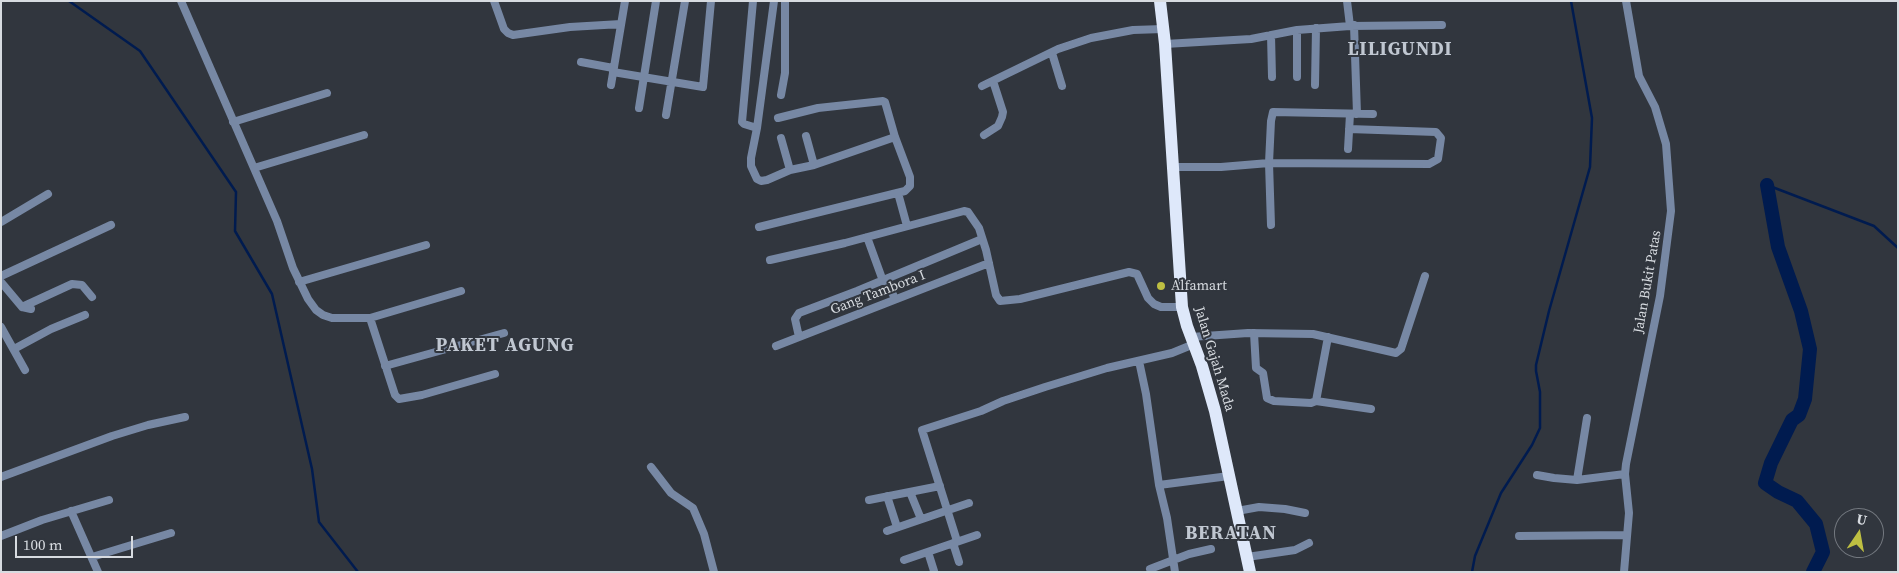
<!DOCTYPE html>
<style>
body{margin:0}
#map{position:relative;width:1899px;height:573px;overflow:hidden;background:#31363e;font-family:"Source Serif 4",serif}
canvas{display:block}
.frame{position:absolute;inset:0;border:2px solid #d7dbe0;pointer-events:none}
.north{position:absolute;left:1834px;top:508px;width:50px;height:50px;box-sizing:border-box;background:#31363e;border:1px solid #73787f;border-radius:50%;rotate:12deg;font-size:14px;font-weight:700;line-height:20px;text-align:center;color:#d7dbe0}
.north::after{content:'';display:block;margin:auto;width:18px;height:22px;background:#bebf42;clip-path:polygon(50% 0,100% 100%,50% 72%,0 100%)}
.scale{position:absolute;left:15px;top:536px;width:118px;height:22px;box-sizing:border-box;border:2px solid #d7dbe0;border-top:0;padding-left:6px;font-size:15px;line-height:18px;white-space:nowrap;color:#d7dbe0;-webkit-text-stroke:4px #31363e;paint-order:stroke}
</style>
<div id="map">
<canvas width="1899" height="573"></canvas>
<div class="frame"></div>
<div class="north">U</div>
<div class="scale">100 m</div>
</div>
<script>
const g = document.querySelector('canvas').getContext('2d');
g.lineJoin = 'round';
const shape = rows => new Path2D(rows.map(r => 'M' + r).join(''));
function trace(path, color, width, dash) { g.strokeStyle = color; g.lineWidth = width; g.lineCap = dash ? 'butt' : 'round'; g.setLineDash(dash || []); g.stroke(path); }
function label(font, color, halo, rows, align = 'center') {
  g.font = font + ' "Source Serif 4",serif'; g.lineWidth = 4; g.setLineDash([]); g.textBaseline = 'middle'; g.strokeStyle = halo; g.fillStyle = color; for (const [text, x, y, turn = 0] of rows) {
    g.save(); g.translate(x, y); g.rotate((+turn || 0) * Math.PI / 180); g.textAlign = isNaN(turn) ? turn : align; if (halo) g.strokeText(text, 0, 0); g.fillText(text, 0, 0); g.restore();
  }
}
const stream = shape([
 [69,1,140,51,236,192,235,231,272,294,312,469,319,522,358,572],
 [1767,185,1874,226,1898,248],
 [1472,572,1475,556,1501,493,1532,445,1540,428,1540,392,1536,371,1536,365,1549,311,1590,167,1592,118,1571,1]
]);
const river = shape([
 [1767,185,1778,247,1801,311,1810,349,1805,399,1799,415,1792,420,1771,463,1765,483,1778,492,1797,501,1816,524,1823,552,1813,572]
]);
const minor = shape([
 [181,1,277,221,293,268,308,299,316,310,323,315,332,318,370,318,395,395,399,399,422,395,495,374],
 [494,1,504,29,508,33,513,35,570,27,621,24],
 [753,1,742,122,744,124,757,128],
 [774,1,757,128,751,158,751,166,757,179,761,181,767,180,790,170,814,165,895,137],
 [1347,1,1350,26],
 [1354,25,1357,114],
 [1271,35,1272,77],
 [1165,44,1251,39,1297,30,1350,26,1442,25],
 [1052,53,1062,86],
 [581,62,613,68],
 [613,72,703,87,711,1],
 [1297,77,1297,30],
 [611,85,625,1],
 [1315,85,1316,28],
 [982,86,1058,49,1091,38,1133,30,1163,29],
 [781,95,785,73,785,1],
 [639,108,656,1],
 [666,115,685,1],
 [233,122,327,93],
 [984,135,998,126,1002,117,1003,112,993,81],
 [806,136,814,165],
 [781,138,790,170],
 [1348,149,1350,114],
 [1172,167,1221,167,1269,163,1429,164,1438,159,1441,138,1436,132,1349,129],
 [254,168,364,135],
 [898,193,907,226],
 [1,222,48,194],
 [1271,225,1269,163,1271,121,1273,112,1373,114],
 [759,227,905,191,910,186,910,177,895,137,885,102,883,101,818,108,778,118],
 [867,237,883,281],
 [770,260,845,243,964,211,968,212,979,228,986,250,996,295,1000,301,1020,299,1129,272,1137,274,1148,298,1154,304,1161,307,1182,307],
 [1,276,111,225],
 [886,279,895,299],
 [1,282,22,307,31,309],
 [299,282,426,245],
 [22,307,72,284,82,285,92,297],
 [370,318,461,291],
 [1,327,25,370],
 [1254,333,1256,368,1263,373,1267,398,1274,401,1311,403,1316,401,1328,337],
 [799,337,795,319,799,313,857,291,982,239],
 [1191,337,1248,333,1313,334,1396,353,1401,349,1425,276],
 [776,346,989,263],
 [14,349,51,329,85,315],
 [1139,361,1146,394,1159,485,1167,518,1175,572],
 [385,366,504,333],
 [1316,401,1371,409],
 [651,467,671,493,693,508,704,534,714,572],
 [1537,475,1554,478,1577,480,1625,474],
 [1,477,112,436,148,425,185,417],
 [1577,480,1587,418],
 [1159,485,1229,476],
 [910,492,921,519],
 [887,496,897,527],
 [869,500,940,486],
 [71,511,98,572],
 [1237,511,1259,507,1285,509,1305,513],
 [887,531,969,503],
 [1,536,42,520,109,500],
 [1519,536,1627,535],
 [957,541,922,430,981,411,1003,401,1045,387,1107,368,1172,353,1194,344],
 [953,543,959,562],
 [928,552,934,571],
 [92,557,171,533],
 [1247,557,1295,550,1309,543],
 [904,560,977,535],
 [1150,569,1189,554,1211,549],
 [1624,572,1629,513,1625,474,1626,464,1660,296,1671,211,1666,144,1655,107,1639,76,1626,1]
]);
const trunk = shape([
 [1160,1,1165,44,1182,307,1187,326,1202,366,1215,411,1250,572]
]);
const markers = [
 [1161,286,5,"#bebf42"]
];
const streetNames = [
 ["Jalan Bukit Patas",1648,282,-80],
 ["Gang Tambora I",878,293,-21],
 ["Jalan Gajah Mada",1214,359,73]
];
const poiNames = [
 ["Alfamart",1171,286]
];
const districtNames = [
 ["LILIGUNDI",1400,50],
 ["PAKET AGUNG",505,346],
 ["BERATAN",1231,534]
];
trace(stream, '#001b4f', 2.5);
trace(river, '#001b4f', 14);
trace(minor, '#7788a4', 8);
trace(trunk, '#dee8fa', 12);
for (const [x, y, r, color] of markers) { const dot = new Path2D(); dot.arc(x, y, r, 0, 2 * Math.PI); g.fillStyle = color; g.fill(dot); trace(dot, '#31363e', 2); }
label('14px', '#d7dbe0', '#31363e', streetNames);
label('14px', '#d7dbe0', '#31363e', poiNames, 'left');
g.letterSpacing = '1px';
label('bold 19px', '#c0c7d1', '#31363e', districtNames);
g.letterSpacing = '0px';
</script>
